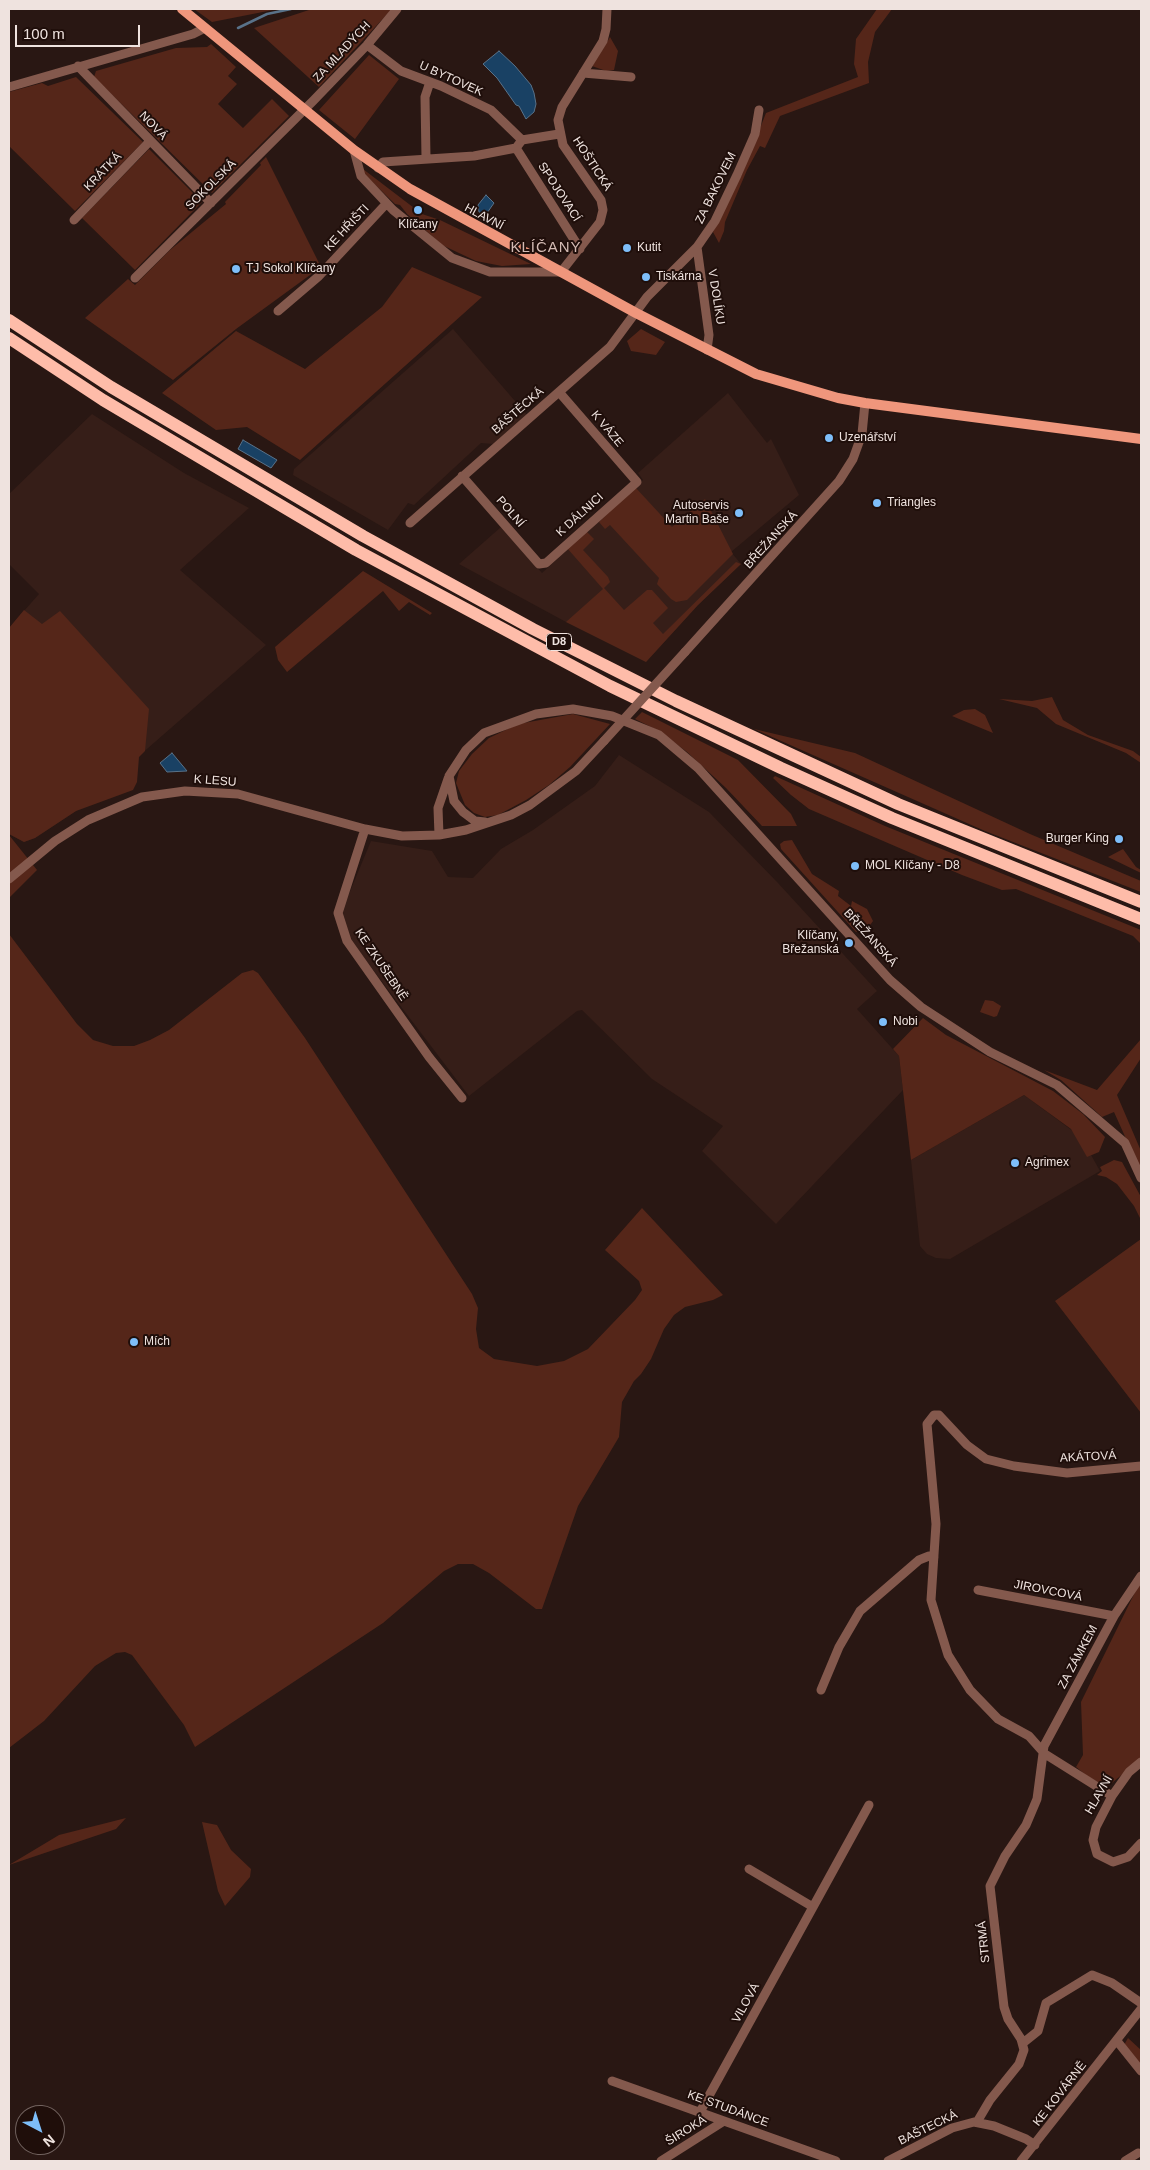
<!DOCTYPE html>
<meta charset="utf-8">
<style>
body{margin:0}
#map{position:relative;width:1150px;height:2170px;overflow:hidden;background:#291713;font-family:Arial,sans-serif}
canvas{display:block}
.frame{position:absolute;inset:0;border:10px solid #efe3df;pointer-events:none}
.north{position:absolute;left:15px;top:2105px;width:50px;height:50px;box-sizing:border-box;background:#1f0e0a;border:1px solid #72635f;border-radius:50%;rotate:140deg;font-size:14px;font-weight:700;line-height:20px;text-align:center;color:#efe3df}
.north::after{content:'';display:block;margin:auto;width:18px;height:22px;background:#7ebef9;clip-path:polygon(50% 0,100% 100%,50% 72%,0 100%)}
.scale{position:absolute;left:15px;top:25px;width:125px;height:22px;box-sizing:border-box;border:2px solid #efe3df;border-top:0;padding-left:6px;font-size:15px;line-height:18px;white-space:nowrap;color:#efe3df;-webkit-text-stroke:4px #1f0e0a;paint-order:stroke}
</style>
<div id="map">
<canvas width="1150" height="2170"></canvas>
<div class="frame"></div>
<div class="north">N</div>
<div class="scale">100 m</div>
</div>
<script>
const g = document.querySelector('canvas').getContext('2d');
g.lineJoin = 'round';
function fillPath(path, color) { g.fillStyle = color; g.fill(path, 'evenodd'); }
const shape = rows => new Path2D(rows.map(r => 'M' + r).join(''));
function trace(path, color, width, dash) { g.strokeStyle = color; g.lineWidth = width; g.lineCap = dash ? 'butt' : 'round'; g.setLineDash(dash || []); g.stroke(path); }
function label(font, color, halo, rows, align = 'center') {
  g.font = font + ' Arial,sans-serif'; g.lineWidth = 4; g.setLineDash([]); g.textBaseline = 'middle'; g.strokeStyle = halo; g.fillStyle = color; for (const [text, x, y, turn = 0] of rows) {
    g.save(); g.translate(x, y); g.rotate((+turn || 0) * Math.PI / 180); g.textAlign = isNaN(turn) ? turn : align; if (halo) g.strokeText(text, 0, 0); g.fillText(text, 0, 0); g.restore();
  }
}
const built = shape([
 [453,329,527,415,493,444,481,443,414,505,408,503,388,530,293,475,294,469],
 [728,393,767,443,771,439,799,495,731,552,741,564,698,605,646,662,566,622,459,564,501,527,542,573,643,480,638,473],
 [92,414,184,473,249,508,180,570,266,645,76,811,35,838,24,842,9,834,9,628,39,594,9,564,9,494],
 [619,755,709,812,778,883,877,991,857,1009,899,1056,903,1090,776,1224,702,1151,723,1126,652,1079,582,1010,577,1011,469,1096,351,941,341,913,371,841,432,851,448,877,473,878,501,849,533,830,595,786],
 [1024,1095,1081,1137,1100,1171,950,1259,936,1258,927,1254,920,1246,911,1160]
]);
const green = shape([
 [194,9,278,9,212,22],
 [312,9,392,9,319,87,254,28],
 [877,9,892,9,875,32,868,62,869,83,780,116,765,148,760,146,747,170,725,222,724,231,719,243,713,232,742,174,766,113,858,77,854,64,856,39],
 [610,37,618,51,614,70,606,71,592,66],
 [211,44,236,67,228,76,237,84,218,104,243,128,272,99,289,116,212,193,94,77,96,71,176,48,207,47],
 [369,55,399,79,355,139,319,110],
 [76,77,143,142,75,211,9,146,9,92,42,83,48,86],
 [149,149,202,202,135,270,82,218],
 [266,157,321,267,236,329,173,380,85,318,128,279,135,285,170,250,226,204,225,202,261,165,260,163],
 [363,169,422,214,440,220,531,264,502,266,476,261,442,245,407,214,400,205,395,204,362,172],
 [412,267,482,297,300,460,247,427,216,430,162,393,236,331,305,369,382,307],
 [641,329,665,342,656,355,631,351,627,341],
 [635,487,672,527,705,499,733,554,687,600,676,602,671,599,657,584,659,578,610,525,605,529,599,522],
 [586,531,594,539,583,550,608,577,610,582,604,588,624,610,647,590,652,590,668,608,653,623,663,634,736,562,741,564,698,605,646,662,566,622,603,589,567,548],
 [363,571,432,613,430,615,409,602,399,611,383,591,287,672,278,660,275,647],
 [24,610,42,624,60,611,149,709,145,751,139,757,137,782,133,790,76,811,35,838,24,842,9,834,9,628],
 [1052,697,1063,720,1088,735,1133,751,1141,757,1141,763,1126,753,1056,724,1037,708,999,699,1032,701],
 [975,709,985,715,993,733,952,716,964,710],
 [642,712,738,760,791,814,797,826,762,826,726,788,687,752,659,731,635,719],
 [573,714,610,724,570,767,549,785,526,800,498,815,485,817,474,813,465,805,456,783,459,771,472,754,489,738,518,724],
 [754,729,855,753,1030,834,1141,881,1141,892,985,831],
 [775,776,885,826,1141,930,1141,944,1133,936,1016,889,1002,890,962,875,809,809,791,795,773,778],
 [9,835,37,870,9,898],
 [792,840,812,874,839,891,838,896,851,906,852,901,867,909,873,921,868,928,863,932,856,932,781,849,780,844,784,841],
 [1123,849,1136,867,1141,870,1141,873,1108,857],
 [9,934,77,1024,93,1040,113,1046,134,1046,150,1040,169,1030,242,973,253,970,258,973,305,1038,472,1294,478,1308,476,1329,479,1348,494,1359,537,1366,564,1361,588,1349,635,1300,642,1290,639,1281,605,1250,642,1208,723,1295,713,1300,685,1307,674,1315,664,1329,651,1359,641,1374,634,1381,622,1402,619,1437,578,1506,542,1609,536,1609,489,1573,473,1564,458,1564,444,1571,383,1623,195,1747,184,1725,132,1655,125,1652,116,1653,95,1666,44,1721,9,1748],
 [985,1000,993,1001,1001,1006,997,1016,994,1017,980,1012],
 [923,1018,946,1035,1053,1091,1083,1114,1105,1137,1099,1152,1087,1157,1071,1129,1024,1095,911,1160,899,1056,893,1049],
 [1141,1039,1141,1058,1117,1095,1141,1151,1141,1172,1114,1112,1102,1117,1061,1080,1044,1070,1097,1090],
 [1114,1160,1122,1162,1141,1197,1141,1220,1134,1206,1117,1184,1106,1177,1097,1175,1102,1171,1100,1167],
 [1141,1239,1141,1413,1055,1301],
 [1141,1580,1141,1759,1107,1787,1087,1776,1076,1767,1083,1755,1081,1702],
 [126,1818,116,1829,9,1865,59,1835],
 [202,1822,217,1825,231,1850,251,1869,250,1877,225,1906,218,1891],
 [1128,2038,1141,2050,1141,2068,1124,2045]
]);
const water = shape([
 [499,51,515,66,531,85,534,93,536,104,534,112,526,119,519,106,516,105,497,78,483,64,499,51],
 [486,195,494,203,487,213,482,213,479,212,478,205,486,195],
 [243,440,277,460,271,468,238,449,243,440],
 [172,753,187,771,167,772,160,763,172,753]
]);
const stream = shape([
 [238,28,267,14,291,9]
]);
const minor = shape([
 [367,45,401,71,441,86,491,110,522,140],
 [78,66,211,203],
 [583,73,631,77],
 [9,87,193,34,205,28],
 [516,148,580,249],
 [354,150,361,176,393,210,452,258,490,272,561,272,600,222,603,210,601,200,563,145,558,120,562,107,603,41,606,29,607,9],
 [426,158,425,97,430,82],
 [378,168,383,162,474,156,516,148,522,140,559,134],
 [74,220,150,141],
 [697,247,709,335,707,350],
 [135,278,313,101,367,45,397,9],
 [278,311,319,276,386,204],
 [462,476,539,564,546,563,637,482,559,392],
 [410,523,610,347,647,297,697,247,715,221,737,175,755,134,759,110],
 [685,652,839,481,853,459,862,434,865,403],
 [449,776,454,801,463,812,475,821,485,822],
 [365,829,338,913,347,941,429,1057,462,1098],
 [439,835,438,808,449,776,466,750,484,733,536,714,573,709,612,716,659,735,698,768,890,980,921,1007,990,1052,1057,1085,1125,1143,1141,1178],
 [9,879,55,841,88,820,142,797,185,791,238,794,365,829,402,836,439,835,466,830,511,815,530,805,576,771,604,741],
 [978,1590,1114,1616],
 [821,1690,839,1647,860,1611,919,1560,929,1556,934,1557],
 [1141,1762,1129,1772,1112,1796,1096,1827,1093,1840,1097,1854,1113,1862,1128,1857,1141,1843],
 [1112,1796,1045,1754,1029,1736,998,1719,970,1690,948,1655,931,1600,936,1524,927,1424,934,1415,939,1415,967,1445,986,1459,1014,1466,1067,1473,1141,1466],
 [813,1907,869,1805],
 [1117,2041,1141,2071],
 [1023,2043,1038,2031,1046,2003,1092,1975,1112,1983,1141,2003],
 [612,2081,836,2161],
 [700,2112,813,1907,749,1869],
 [977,2122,990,2100,1019,2064,1024,2050,1021,2039,1008,2019,1004,2007,990,1886,1005,1856,1026,1825,1037,1799,1044,1746,1114,1616,1141,1576],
 [661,2161,724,2121],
 [888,2161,952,2128,974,2122,994,2126,1026,2139,1035,2145],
 [1021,2161,1141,2009],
 [1125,2161,1138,2153]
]);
const major = shape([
 [182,9,354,150,410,189,636,313,756,374,838,398,865,403,1141,439]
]);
const highway = shape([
 [9,320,111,387,363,536,533,629,676,701,898,804,1141,902],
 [9,338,103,400,356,550,610,686,781,768,892,818,1141,919]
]);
const minorBridge = shape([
 [604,741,685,652]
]);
const markers = [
 [418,210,5,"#7ebef9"],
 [627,248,5,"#7ebef9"],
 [236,269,5,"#7ebef9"],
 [646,277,5,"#7ebef9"],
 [829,438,5,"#7ebef9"],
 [877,503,5,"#7ebef9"],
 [739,513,5,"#7ebef9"],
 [1119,839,5,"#7ebef9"],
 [855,866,5,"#7ebef9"],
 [849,943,5,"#7ebef9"],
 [883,1022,5,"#7ebef9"],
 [1015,1163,5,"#7ebef9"],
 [134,1342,5,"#7ebef9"]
];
const shields = [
 [559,642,25]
];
const shieldNames = [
 ["D8",559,642]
];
const streetNames = [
 ["ZA MLADÝCH",342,52,-47],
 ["U BYTOVEK",451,79,24],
 ["NOVÁ",153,126,46],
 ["HOŠTICKÁ",592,164,57],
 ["KRÁTKÁ",103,172,-46],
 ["SOKOLSKÁ",211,185,-45],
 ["ZA BAKOVEM",716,188,-64],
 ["SPOJOVACÍ",559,192,57],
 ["HLAVNÍ",484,217,28],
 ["KE HŘIŠTI",347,228,-47],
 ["V DOLÍKU",716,297,81],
 ["BÁŠTĚCKÁ",518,411,-41],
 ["K VÁZE",607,429,50],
 ["POLNÍ",510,512,49],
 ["K DÁLNICI",580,515,-42],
 ["BŘEŽANSKÁ",771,540,-48],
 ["K LESU",215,781,4],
 ["BŘEŽANSKÁ",870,938,48],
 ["KE ZKUŠEBNĚ",381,965,56],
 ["AKÁTOVÁ",1088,1457,-3],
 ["JIROVCOVÁ",1048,1591,11],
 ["ZA ZÁMKEM",1078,1657,-62],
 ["HLAVNÍ",1099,1795,-60],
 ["STRMÁ",984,1942,-96],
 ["VILOVÁ",746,2003,-61],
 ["KE KOVÁRNĚ",1060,2094,-52],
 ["KE STUDÁNCE",728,2109,20],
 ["BAŠTECKÁ",928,2128,-26],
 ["ŠIROKÁ",686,2131,-32]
];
const poiNames = [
 ["Klíčany",418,225,"center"],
 ["Kutit",637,248],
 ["TJ Sokol Klíčany",246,269],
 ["Tiskárna",656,277],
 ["Uzenářství",839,438],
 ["Triangles",887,503],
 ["Autoservis",729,506,"right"],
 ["Martin Baše",729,520,"right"],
 ["Burger King",1109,839,"right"],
 ["MOL Klíčany - D8",865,866],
 ["Klíčany,",839,936,"right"],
 ["Břežanská",839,950,"right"],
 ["Nobi",893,1022],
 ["Agrimex",1025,1163],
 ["Mích",144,1342]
];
const quarterNames = [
 ["KLÍČANY",546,248]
];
fillPath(built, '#361e18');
fillPath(green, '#552619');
fillPath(water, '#194164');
trace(water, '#597289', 1);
trace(stream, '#597289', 2.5);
trace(minor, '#84594d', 9);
trace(major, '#ef967c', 10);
trace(highway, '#febca9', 12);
trace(minorBridge, '#84594d', 9);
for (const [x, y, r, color] of markers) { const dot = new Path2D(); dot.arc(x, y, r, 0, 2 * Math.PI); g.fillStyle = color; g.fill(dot); trace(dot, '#1f0e0a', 2); }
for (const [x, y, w] of shields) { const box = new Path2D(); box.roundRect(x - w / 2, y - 8.5, w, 17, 4); g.fillStyle = '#1f0e0a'; g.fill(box); trace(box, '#efe3df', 1); }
label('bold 11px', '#efe3df', null, shieldNames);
label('12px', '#efe3df', '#1f0e0a', streetNames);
label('12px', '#efe3df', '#1f0e0a', poiNames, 'left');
g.letterSpacing = '1px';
label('15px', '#d3bab3', '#1f0e0a', quarterNames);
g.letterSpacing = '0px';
</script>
